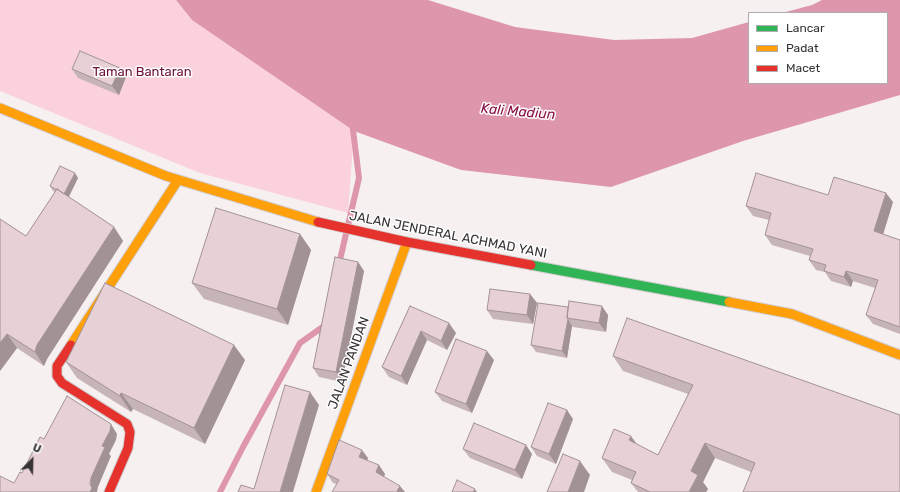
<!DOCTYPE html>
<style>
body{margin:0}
#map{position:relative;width:900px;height:492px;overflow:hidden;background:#f6f0f1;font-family:Rubik,sans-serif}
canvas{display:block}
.legend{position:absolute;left:748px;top:12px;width:140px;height:72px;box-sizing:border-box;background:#fdfefd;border:1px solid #aeacac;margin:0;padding:5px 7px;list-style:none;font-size:12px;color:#373233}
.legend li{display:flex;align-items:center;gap:8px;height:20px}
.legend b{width:20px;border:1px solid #aeacac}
.north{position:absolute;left:12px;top:440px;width:40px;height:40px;-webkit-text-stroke:3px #fdfefd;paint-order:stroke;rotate:23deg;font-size:11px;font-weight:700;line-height:16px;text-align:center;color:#373233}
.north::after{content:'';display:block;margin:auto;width:14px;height:18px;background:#373233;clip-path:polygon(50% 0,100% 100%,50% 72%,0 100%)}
</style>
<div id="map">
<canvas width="900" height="492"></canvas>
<ul class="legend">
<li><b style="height:5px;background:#30b455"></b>Lancar</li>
<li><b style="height:5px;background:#ff9f0a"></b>Padat</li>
<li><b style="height:5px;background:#e5322d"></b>Macet</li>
</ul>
<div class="north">U</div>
</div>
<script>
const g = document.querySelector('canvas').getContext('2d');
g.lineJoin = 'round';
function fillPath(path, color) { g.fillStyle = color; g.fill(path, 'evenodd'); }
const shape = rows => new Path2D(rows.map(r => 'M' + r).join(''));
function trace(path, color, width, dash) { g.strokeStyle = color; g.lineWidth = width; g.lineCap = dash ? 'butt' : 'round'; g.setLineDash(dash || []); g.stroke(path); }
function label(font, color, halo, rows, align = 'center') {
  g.font = font + ' Rubik,sans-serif'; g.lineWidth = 3; g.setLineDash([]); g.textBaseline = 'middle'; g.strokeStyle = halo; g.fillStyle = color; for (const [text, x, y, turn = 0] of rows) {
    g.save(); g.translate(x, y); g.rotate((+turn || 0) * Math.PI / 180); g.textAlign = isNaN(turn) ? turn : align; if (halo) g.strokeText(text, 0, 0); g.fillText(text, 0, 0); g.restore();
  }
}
const green = shape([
 [0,0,176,0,192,20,354,131,348,213,200,173,0,91]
]);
const water = shape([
 [176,0,428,0,515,27,614,40,692,38,749,22,749,83,887,83,887,13,782,13,812,5,822,0,900,0,900,95,743,141,611,187,461,170,354,131,192,20]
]);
const stream = shape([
 [339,264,359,178,352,122],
 [220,492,243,447,300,343,324,326,325,322]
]);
const fast = shape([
 [531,265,729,302]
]);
const slow = shape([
 [0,108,166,176,318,222],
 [729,302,792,314,900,355],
 [71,345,178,180],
 [316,492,407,242]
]);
const jam = shape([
 [318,222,407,242,531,265],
 [71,345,57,366,57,376,62,383,127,424,130,432,128,448,109,492]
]);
const wall = shape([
 [120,68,126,77,119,95,78,78,72,69],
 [78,178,69,197,114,227,123,241,47,359,44,366,17,348,0,371,0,219,26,236,55,192,53,191,50,186],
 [828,195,893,202,883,234,900,240,900,334,873,324,866,315,875,288,853,281,851,287,831,281,825,272,816,270,809,260,810,256,772,245,765,235,769,220,753,216,746,206],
 [300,234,311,250,288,325,204,299,192,283],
 [358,262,364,271,342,382,319,377,313,368],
 [530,294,537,303,533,324,493,319,487,310],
 [410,306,456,333,447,350,427,340,407,385,389,377,382,367],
 [568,307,608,315,606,332,573,327,572,326,567,358,536,352,531,345],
 [613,356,900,415,751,472,715,458,703,482,708,489,706,492,638,492,631,483,632,480,612,472,602,458,636,444,658,455,688,394,623,371],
 [245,360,205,444,133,409,131,412,77,378,66,362],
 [494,360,472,413,442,401,435,392],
 [573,419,556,464,537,456,531,447],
 [463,449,532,454,522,479,470,458],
 [368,458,367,461,385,474,384,477,336,484,333,483,327,474]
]);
const shadedWall = shape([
 [120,68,126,77,119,95,112,86],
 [75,173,78,178,68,198,64,194],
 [886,193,893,202,881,241,874,231],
 [114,227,123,241,47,359,44,366,35,352,37,345],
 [300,234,311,250,288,325,277,309],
 [358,262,364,271,342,382,336,372],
 [846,271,853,281,851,287,844,277],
 [530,294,537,303,533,324,527,315],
 [602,306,608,315,606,332,599,323],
 [568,319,572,326,567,358,562,351],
 [449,323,456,333,447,350,441,341],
 [421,331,427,340,407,385,401,376],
 [7,334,17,348,0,371,0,343],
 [234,345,245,360,205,444,194,428],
 [487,351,494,360,472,413,466,404],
 [310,392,319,405,293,492,280,492],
 [121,393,133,409,131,412,120,396],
 [567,410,573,419,556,464,549,454],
 [111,424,117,434,116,440,109,454,111,456,98,487,97,492,90,492,91,478,102,446],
 [631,436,641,450,629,440],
 [705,443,715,458,703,482,708,489,706,492,689,492,691,471],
 [526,445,532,454,522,479,515,470],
 [362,450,368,458,365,466,359,457],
 [580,461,590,475,584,492,568,492],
 [379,465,385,474,382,481,376,472],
 [400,486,405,492,398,492,397,491],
 [475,489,477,492,473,492]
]);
const building = shape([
 [80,51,120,68,112,86,72,69,80,51],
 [60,166,75,173,64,194,57,189,57,190,50,186,60,166],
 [756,173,828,195,834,177,886,193,874,231,900,240,900,327,866,315,878,280,846,271,844,277,824,271,826,265,809,260,813,249,765,235,771,213,746,206,756,173],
 [57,189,114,227,37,345,35,352,7,334,0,343,0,219,26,236,57,189],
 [216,208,300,234,277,309,192,283,216,208],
 [335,257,358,262,336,372,313,368,335,257],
 [105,283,234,345,194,428,121,393,120,396,66,362,105,283],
 [490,289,530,294,527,315,487,310,490,289],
 [569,301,602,306,599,323,567,318,569,301],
 [538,303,568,307,567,318,568,319,562,351,531,345,538,303],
 [410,306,449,323,441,341,421,331,401,376,382,367,410,306],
 [627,318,900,415,900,492,743,492,755,463,705,443,691,471,698,475,689,492,650,492,631,483,636,472,602,458,614,429,631,436,629,440,658,455,693,385,613,356,627,318],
 [456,339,487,351,466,404,435,392,456,339],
 [285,385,310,392,280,492,238,492,241,485,254,489,285,385],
 [67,396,111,424,110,431,102,446,105,447,91,478,90,484,92,488,90,492,0,492,0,476,14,483,20,472,22,473,40,437,44,439,67,396],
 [548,403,567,410,549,454,531,447,548,403],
 [474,423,526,445,515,470,463,449,474,423],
 [339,440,362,450,359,457,379,465,376,472,400,486,397,491,398,492,332,492,339,480,327,474,339,440],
 [563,454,580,461,568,492,547,492,563,454],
 [457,480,475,489,473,492,452,492,457,480]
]);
const parkNames = [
 ["Taman Bantaran",142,72]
];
const streetNames = [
 ["JALAN JENDERAL ACHMAD YANI",448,235,11],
 ["JALAN PANDAN",349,363,-70]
];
const waterNames = [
 ["Kali Madiun",518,112,5]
];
fillPath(green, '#fad1dc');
fillPath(water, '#de96ac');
trace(stream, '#de96ac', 6);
trace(fast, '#d1cccd', 11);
trace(slow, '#d1cccd', 11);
trace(jam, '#d1cccd', 11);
trace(fast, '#30b455', 9);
trace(slow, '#ff9f0a', 9);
trace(jam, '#e5322d', 9);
fillPath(wall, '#c7b4b9');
fillPath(shadedWall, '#a29296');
fillPath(building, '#e7d1d7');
trace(building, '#a29296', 1);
label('13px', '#6b0f36', '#fdfefd', parkNames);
label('13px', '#373233', '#fdfefd', streetNames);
label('italic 14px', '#890d46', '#fdfefd', waterNames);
</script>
